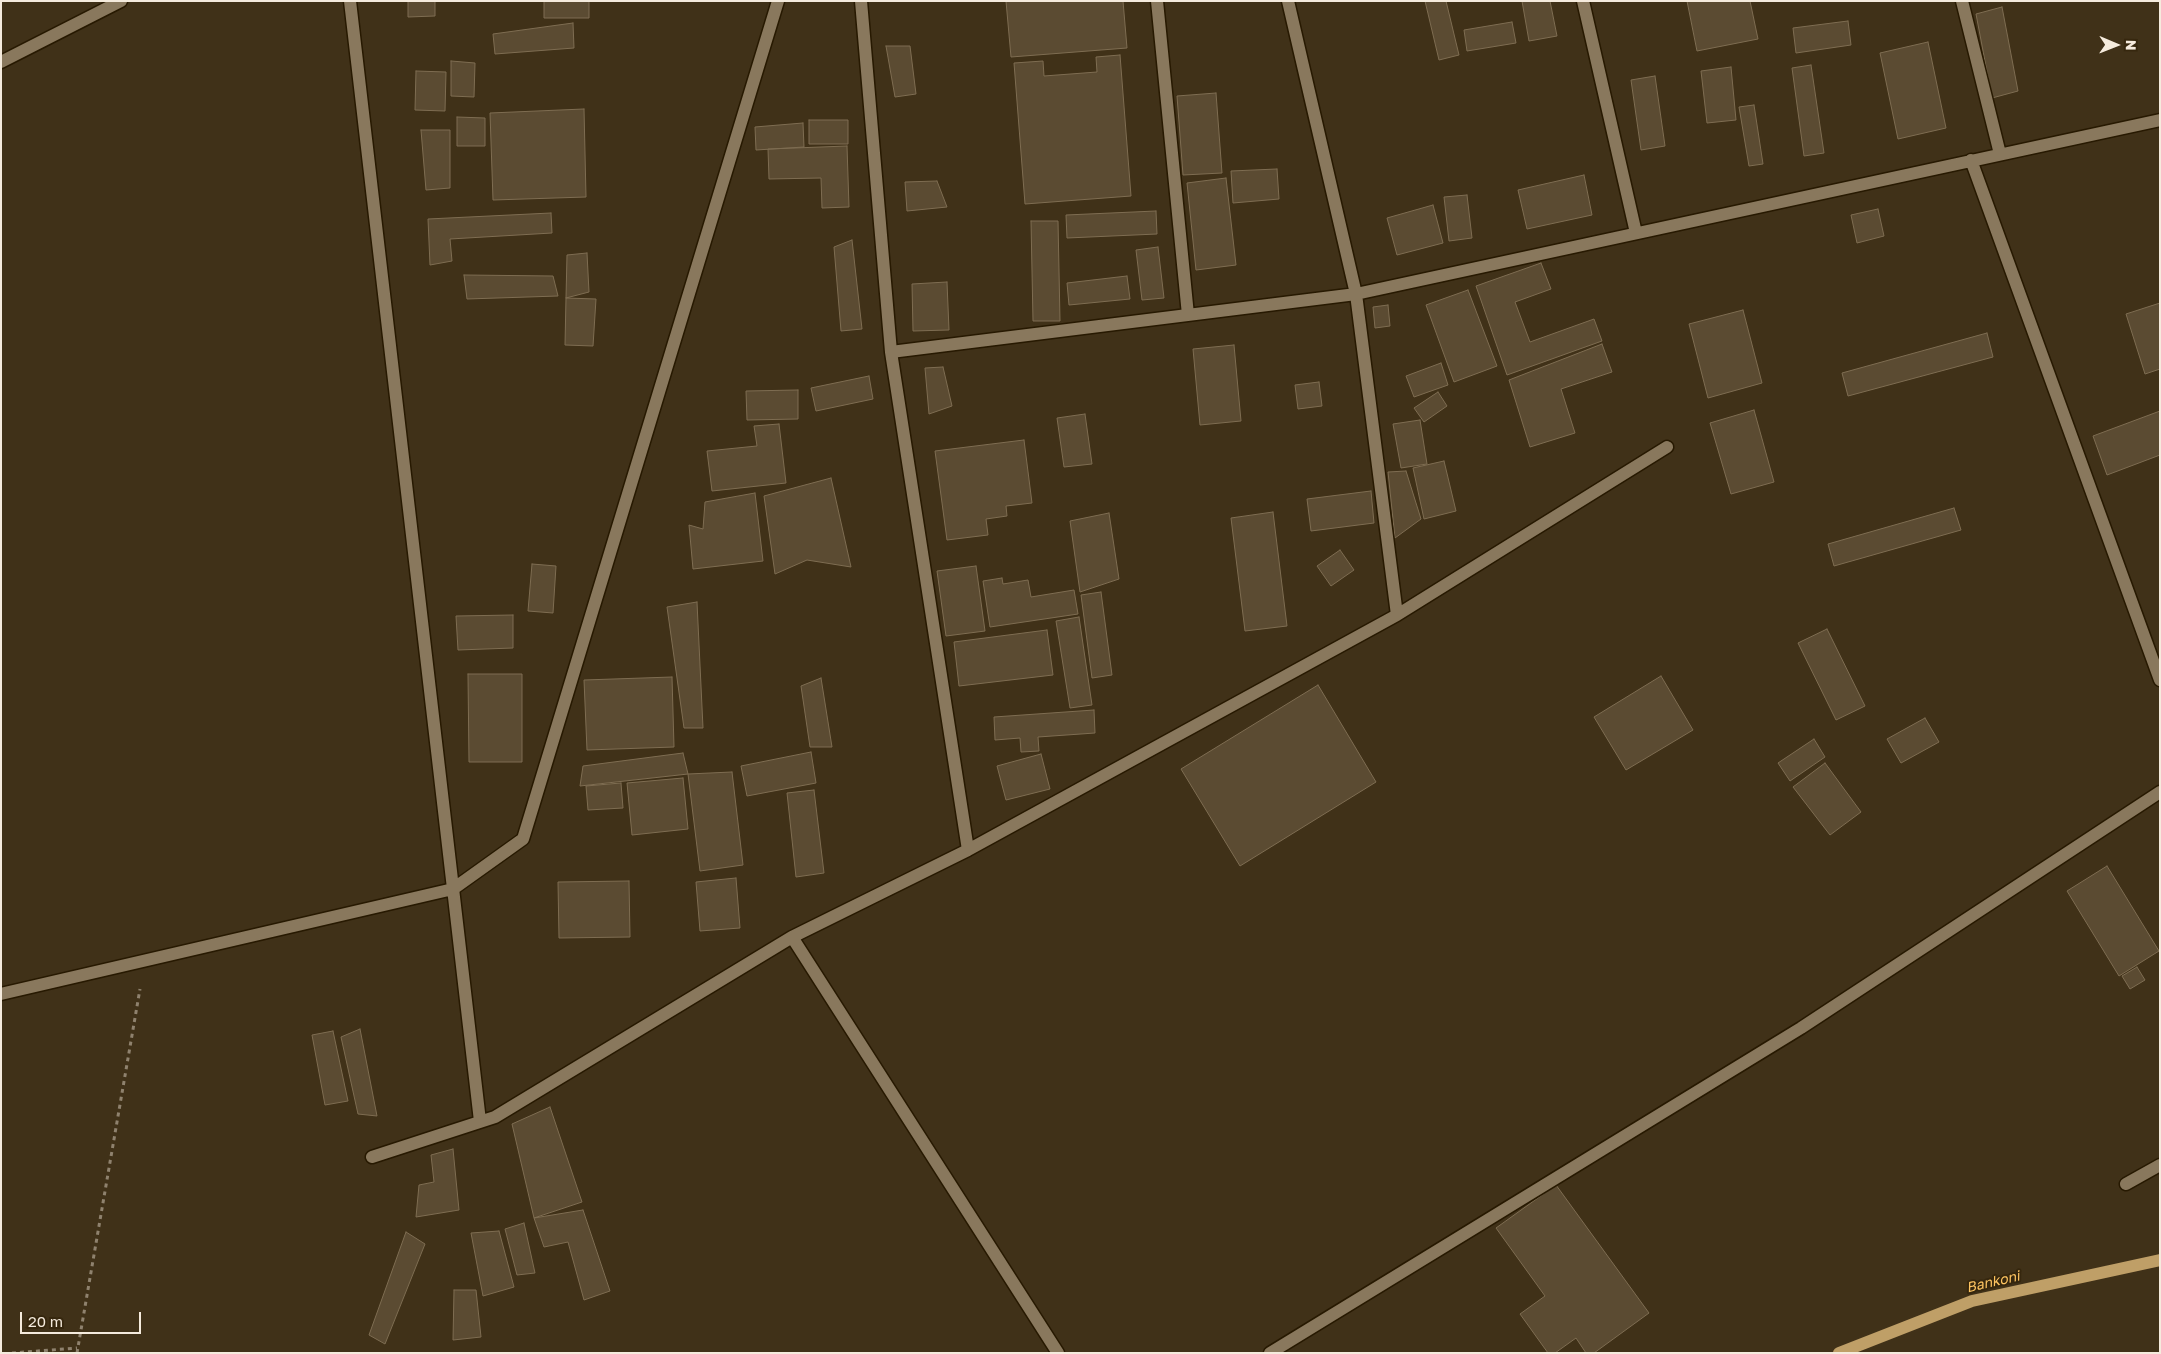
<!DOCTYPE html>
<style>
body{margin:0}
#map{position:relative;width:2161px;height:1354px;overflow:hidden;background:#403118;font-family:"Golos Text",sans-serif}
canvas{display:block}
.frame{position:absolute;inset:0;border:2px solid #f5ebdd;pointer-events:none}
.north{position:absolute;left:2091px;top:20px;width:50px;height:50px;-webkit-text-stroke:4px #36270e;paint-order:stroke;rotate:91deg;font-size:14px;font-weight:700;line-height:20px;text-align:center;color:#f5ebdd}
.north::after{content:'';display:block;margin:auto;width:18px;height:22px;background:#f5ebdd;clip-path:polygon(50% 0,100% 100%,50% 72%,0 100%)}
.scale{position:absolute;left:20px;top:1312px;width:121px;height:22px;box-sizing:border-box;border:2px solid #f5ebdd;border-top:0;padding-left:6px;font-size:15px;line-height:18px;white-space:nowrap;color:#f5ebdd;-webkit-text-stroke:4px #36270e;paint-order:stroke}
</style>
<div id="map">
<canvas width="2161" height="1354"></canvas>
<div class="frame"></div>
<div class="north">N</div>
<div class="scale">20 m</div>
</div>
<script>
const g = document.querySelector('canvas').getContext('2d');
g.lineJoin = 'round';
const shape = rows => new Path2D(rows.map(r => 'M' + r).join(''));
function trace(path, color, width, dash) { g.strokeStyle = color; g.lineWidth = width; g.lineCap = dash ? 'butt' : 'round'; g.setLineDash(dash || []); g.stroke(path); }
function fillPath(path, color) { g.fillStyle = color; g.fill(path, 'evenodd'); }
function label(font, color, halo, rows, align = 'center') {
  g.font = font + ' "Golos Text",sans-serif'; g.lineWidth = 4; g.setLineDash([]); g.textBaseline = 'middle'; g.strokeStyle = halo; g.fillStyle = color; for (const [text, x, y, turn = 0] of rows) {
    g.save(); g.translate(x, y); g.rotate((+turn || 0) * Math.PI / 180); g.textAlign = isNaN(turn) ? turn : align; if (halo) g.strokeText(text, 0, 0); g.fillText(text, 0, 0); g.restore();
  }
}
const stream = shape([
 [1839,1353,1972,1301,2160,1260]
]);
const building = shape([
 [408,1,435,1,435,16,408,17,408,1],
 [544,1,589,1,589,18,544,18,544,1],
 [1006,1,1123,1,1127,48,1011,57,1006,1],
 [1425,1,1446,1,1459,55,1439,60,1425,1],
 [1522,1,1550,1,1557,36,1529,41,1522,1],
 [1687,1,1750,1,1758,39,1697,51,1687,1],
 [2002,7,2018,91,1992,98,1976,14,2002,7],
 [1848,21,1851,45,1796,53,1793,28,1848,21],
 [1512,22,1516,43,1467,51,1464,30,1512,22],
 [573,23,574,48,495,54,493,34,573,23],
 [1928,42,1946,128,1898,139,1880,53,1928,42],
 [886,46,910,46,916,94,895,97,886,46],
 [1120,55,1131,196,1025,204,1014,63,1043,61,1044,76,1097,72,1096,57,1120,55],
 [451,61,475,63,474,97,451,96,451,61],
 [1811,65,1824,153,1804,156,1792,68,1811,65],
 [1731,67,1736,120,1707,123,1701,71,1731,67],
 [416,71,446,72,445,111,415,110,416,71],
 [1655,76,1665,146,1641,150,1631,80,1655,76],
 [1216,93,1222,173,1183,175,1177,96,1216,93],
 [1754,105,1763,164,1749,166,1739,107,1754,105],
 [584,109,586,197,493,200,490,113,584,109],
 [457,117,485,118,485,146,457,146,457,117],
 [809,120,848,120,848,144,809,144,809,120],
 [803,123,804,147,756,150,755,127,803,123],
 [421,130,450,130,450,188,426,190,421,130],
 [847,146,849,207,822,208,821,178,769,179,768,149,847,146],
 [1277,169,1279,199,1233,203,1231,171,1277,169],
 [1584,175,1592,215,1527,229,1518,190,1584,175],
 [1226,178,1236,265,1196,270,1187,183,1226,178],
 [937,181,947,207,907,211,905,182,937,181],
 [1467,195,1472,238,1449,241,1444,197,1467,195],
 [1433,205,1443,243,1397,255,1387,218,1433,205],
 [1878,209,1884,236,1857,243,1851,215,1878,209],
 [1156,211,1157,234,1067,238,1066,215,1156,211],
 [551,213,552,233,450,239,452,261,430,265,428,219,551,213],
 [1031,221,1058,221,1060,321,1033,321,1031,221],
 [852,240,862,329,841,331,834,247,852,240],
 [1158,247,1164,298,1142,300,1136,250,1158,247],
 [587,253,589,292,566,298,567,255,587,253],
 [1541,263,1551,289,1515,302,1530,342,1594,319,1602,341,1507,375,1476,286,1541,263],
 [464,275,553,276,558,296,467,299,464,275],
 [1127,276,1130,299,1069,305,1067,283,1127,276],
 [947,282,949,330,913,331,912,284,947,282],
 [1468,290,1497,366,1454,382,1426,305,1468,290],
 [566,298,596,299,593,346,565,345,566,298],
 [2160,303,2160,369,2145,374,2126,314,2160,303],
 [1388,305,1390,326,1375,328,1373,307,1388,305],
 [1743,310,1762,383,1708,398,1689,324,1743,310],
 [1987,333,1993,357,1848,396,1842,373,1987,333],
 [1602,344,1612,372,1561,389,1575,433,1530,447,1509,380,1602,344],
 [1234,345,1241,421,1200,425,1193,349,1234,345],
 [1441,363,1448,385,1414,397,1406,376,1441,363],
 [943,367,952,406,929,414,925,368,943,367],
 [869,376,873,399,816,411,811,388,869,376],
 [1319,382,1322,406,1298,409,1295,385,1319,382],
 [798,390,798,419,747,420,746,391,798,390],
 [1438,392,1447,406,1424,422,1414,408,1438,392],
 [1754,410,1774,482,1731,494,1710,423,1754,410],
 [2160,411,2160,455,2107,475,2093,436,2160,411],
 [1085,414,1092,464,1064,467,1057,418,1085,414],
 [1420,420,1427,464,1401,468,1393,424,1420,420],
 [779,424,786,483,712,491,707,451,757,446,754,426,779,424],
 [1024,440,1032,503,1006,506,1007,516,986,519,988,535,947,540,935,451,1024,440],
 [1444,461,1456,511,1424,519,1413,468,1444,461],
 [1406,471,1421,519,1395,538,1388,472,1406,471],
 [831,478,851,567,807,560,775,574,764,496,831,478],
 [1371,491,1374,523,1311,531,1307,499,1371,491],
 [755,493,763,561,693,569,689,525,703,529,705,502,755,493],
 [1954,508,1961,530,1834,566,1828,544,1954,508],
 [1273,512,1287,626,1245,631,1231,518,1273,512],
 [1109,513,1119,579,1080,592,1070,521,1109,513],
 [1340,550,1354,570,1331,586,1317,566,1340,550],
 [532,564,556,566,553,613,528,611,532,564],
 [976,566,985,631,946,636,937,571,976,566],
 [1002,578,1003,584,1028,580,1031,597,1074,590,1078,614,990,627,983,581,1002,578],
 [1101,592,1112,675,1092,678,1081,595,1101,592],
 [697,602,703,728,684,728,667,607,697,602],
 [513,615,513,648,458,650,456,616,513,615],
 [1079,617,1092,705,1070,708,1056,621,1079,617],
 [1827,629,1865,706,1836,720,1798,643,1827,629],
 [1047,630,1053,675,959,686,954,642,1047,630],
 [468,674,522,674,522,762,469,762,468,674],
 [1661,676,1693,730,1626,770,1594,717,1661,676],
 [672,677,674,747,587,750,584,680,672,677],
 [821,678,832,747,810,747,801,686,821,678],
 [1318,685,1376,782,1240,866,1181,769,1318,685],
 [1094,710,1095,733,1038,737,1039,751,1021,752,1020,738,995,740,994,717,1094,710],
 [1925,718,1939,742,1901,763,1887,739,1925,718],
 [1814,739,1825,757,1790,781,1778,763,1814,739],
 [811,752,816,783,747,796,741,766,811,752],
 [683,753,688,774,580,786,583,766,683,753],
 [1041,754,1050,789,1006,800,997,766,1041,754],
 [1825,763,1861,812,1830,835,1793,787,1825,763],
 [732,772,743,865,700,871,688,774,732,772],
 [683,778,688,829,632,835,627,783,683,778],
 [621,783,623,808,588,810,586,786,621,783],
 [814,790,824,873,796,877,787,793,814,790],
 [2107,866,2159,951,2119,976,2067,891,2107,866],
 [736,878,740,928,700,931,696,882,736,878],
 [629,881,630,937,559,938,558,882,629,881],
 [2137,967,2145,980,2130,989,2122,976,2137,967],
 [360,1029,377,1116,358,1114,341,1037,360,1029],
 [333,1031,348,1101,325,1105,312,1035,333,1031],
 [550,1107,582,1202,534,1218,512,1124,550,1107],
 [453,1149,459,1210,416,1217,419,1185,434,1182,431,1155,453,1149],
 [1556,1185,1649,1313,1594,1353,1586,1353,1576,1338,1555,1353,1548,1353,1520,1314,1545,1296,1496,1228,1556,1185],
 [583,1210,610,1291,584,1300,568,1242,544,1247,534,1218,583,1210],
 [524,1223,535,1273,517,1275,505,1229,524,1223],
 [499,1231,514,1287,483,1296,471,1233,499,1231],
 [406,1232,425,1244,385,1344,369,1335,406,1232],
 [454,1290,476,1290,481,1337,453,1340,454,1290]
]);
const path = shape([
 [12,1353,77,1348],
 [77,1353,140,989]
]);
const minor = shape([
 [350,1,480,1121],
 [861,1,891,352,968,850],
 [1157,1,1188,315],
 [1288,1,1356,294,1397,615],
 [1583,1,1636,233],
 [1962,1,2000,154],
 [1,62,121,1],
 [1971,160,2160,680],
 [891,352,1356,294,2160,120],
 [792,937,1058,1353],
 [1,994,453,889,523,839,778,1],
 [372,1157,495,1117,792,937,968,850,1397,615,1667,447],
 [2126,1184,2160,1165],
 [1270,1353,1801,1028,2160,792]
]);
const waterNames = [
 ["Bankoni",1993,1282,-13]
];
trace(stream, '#bf9f67', 12);
fillPath(building, '#5b4b32');
trace(building, '#7e6d52', 1);
trace(minor, '#271901', 15);
trace(path, '#8f826e', 3, [4, 4]);
trace(minor, '#89785d', 12);
label('italic 14px', '#fec461', '#36270e', waterNames);
</script>
